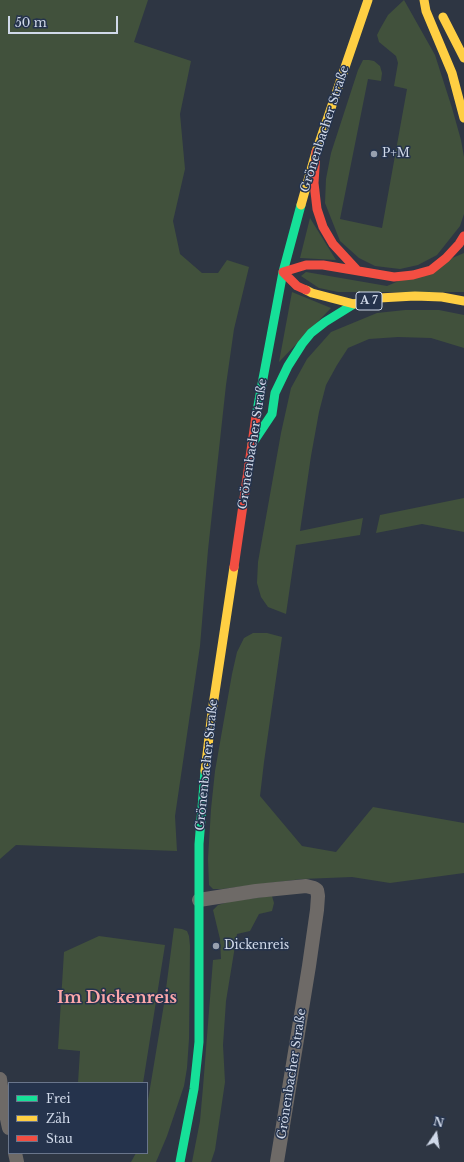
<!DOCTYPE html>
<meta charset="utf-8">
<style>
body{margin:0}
#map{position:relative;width:464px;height:1162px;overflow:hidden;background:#2e3643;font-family:"Libre Baskerville",serif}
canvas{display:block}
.legend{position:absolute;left:8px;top:1082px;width:140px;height:72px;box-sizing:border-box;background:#25334c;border:1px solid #69758b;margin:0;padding:5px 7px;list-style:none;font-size:12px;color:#d0d9e9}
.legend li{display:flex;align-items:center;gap:8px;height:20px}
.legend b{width:20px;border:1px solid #69758b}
.north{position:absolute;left:416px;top:1114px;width:40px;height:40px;-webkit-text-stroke:3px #25334c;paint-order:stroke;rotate:13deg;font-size:11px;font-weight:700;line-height:16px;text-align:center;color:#d0d9e9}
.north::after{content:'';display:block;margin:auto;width:14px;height:18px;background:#d0d9e9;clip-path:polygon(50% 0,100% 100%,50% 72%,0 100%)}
.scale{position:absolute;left:8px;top:16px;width:110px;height:18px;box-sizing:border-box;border:2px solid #d0d9e9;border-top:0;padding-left:5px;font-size:12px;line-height:14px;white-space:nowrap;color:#d0d9e9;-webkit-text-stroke:3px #25334c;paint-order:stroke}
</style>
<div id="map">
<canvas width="464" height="1162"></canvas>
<ul class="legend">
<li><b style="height:5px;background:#16e098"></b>Frei</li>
<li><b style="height:5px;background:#ffcf43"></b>Zäh</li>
<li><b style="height:5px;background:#f24e42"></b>Stau</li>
</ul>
<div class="north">N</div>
<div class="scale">50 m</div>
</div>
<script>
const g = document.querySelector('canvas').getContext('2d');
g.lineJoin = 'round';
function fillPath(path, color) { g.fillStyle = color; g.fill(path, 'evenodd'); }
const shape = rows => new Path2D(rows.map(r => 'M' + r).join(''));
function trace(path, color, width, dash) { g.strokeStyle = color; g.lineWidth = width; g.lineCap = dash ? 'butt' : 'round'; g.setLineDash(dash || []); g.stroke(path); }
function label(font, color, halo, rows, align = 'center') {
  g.font = font + ' "Libre Baskerville",serif'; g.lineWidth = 3; g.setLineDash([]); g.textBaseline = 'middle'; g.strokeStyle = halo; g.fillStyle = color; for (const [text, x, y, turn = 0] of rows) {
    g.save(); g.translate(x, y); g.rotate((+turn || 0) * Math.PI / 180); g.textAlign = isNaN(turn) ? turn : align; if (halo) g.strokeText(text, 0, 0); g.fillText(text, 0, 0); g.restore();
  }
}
const green = shape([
 [0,0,148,0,134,42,191,61,180,114,185,169,173,221,180,254,202,273,218,273,227,260,249,267,234,329,226,385,208,550,200,646,175,816,177,851,16,845,0,859],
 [404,0,435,55,452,108,461,140,464,157,464,214,460,226,437,255,418,265,400,269,375,266,359,258,340,241,325,203,326,179,331,153,358,70,363,60,369,60,374,61,380,66,382,73,381,81,368,79,340,219,382,228,407,89,394,86,398,63,396,56,379,42,377,35,380,29,388,15],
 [310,218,336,260,300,258],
 [464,253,464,292,338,292,319,288,301,276,306,272,387,286],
 [292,292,331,308,279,362],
 [405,310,439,310,464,315,464,348,431,338,398,337,369,339,348,348,337,365,326,385,319,412,311,456,300,531,363,518,360,535,296,545,286,614,268,607,261,597,257,583,258,562,281,433,291,388,307,359,331,332,377,313],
 [464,498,464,532,422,524,376,533,380,515],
 [253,633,267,633,282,637,264,762,260,796,302,846,336,852,373,807,464,823,464,873,390,883,352,877,302,879,222,889,213,889,209,885,208,859,211,809,215,771,232,674,237,652,244,638],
 [272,896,274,903,272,911,259,914,250,931,237,934,226,1001,223,1045,225,1082,215,1150,211,1162,192,1162,200,1121,203,1087,213,960,221,959,220,939,213,910,218,905,232,901],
 [174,928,182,929,187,931,189,936,190,946,189,1039,187,1068,184,1086,167,1136,156,1162,131,1162,136,1153,147,1153,147,1106,164,1004],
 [99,936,165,945,143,1083,78,1083,80,1051,58,1049,64,952]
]);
const street = shape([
 [199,900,256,891,306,886,314,888,317,890,318,896,317,910,309,966,277,1162],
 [0,1079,3,1100,9,1128],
 [15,1153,17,1162]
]);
const fast = shape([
 [256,416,283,272,301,205],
 [252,444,272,414,275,393,288,366,302,344,311,333,325,322,354,304],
 [180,1162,194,1089,199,1042,199,844,205,771]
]);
const slow = shape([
 [424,0,426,11,452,73,464,118],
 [443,17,464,58],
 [301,205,316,152,368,0],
 [306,290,312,293,354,304,379,298,415,296,442,297,464,301],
 [205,771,212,712,234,567]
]);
const jam = shape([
 [316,152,314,183,317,209,323,227,333,244,357,270],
 [306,290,297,286,283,272,306,265,323,265,394,277,413,275,431,270,446,258,459,244,464,236],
 [234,567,256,416]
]);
const markers = [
 [374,154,4,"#97a0af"],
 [216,946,4,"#97a0af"]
];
const shields = [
 [369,301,26]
];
const shieldNames = [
 ["A 7",369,301]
];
const streetNames = [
 ["Grönenbacher Straße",325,129,-72],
 ["Grönenbacher Straße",253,444,-81],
 ["Grönenbacher Straße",207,765,-84],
 ["Grönenbacher Straße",292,1074,-81]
];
const poiNames = [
 ["P+M",382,154],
 ["Dickenreis",224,946]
];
const districtNames = [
 ["Im Dickenreis",117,998]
];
fillPath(green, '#41513c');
trace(street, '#6e6a67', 14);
trace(fast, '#16e098', 9);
trace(slow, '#ffcf43', 9);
trace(jam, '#f24e42', 9);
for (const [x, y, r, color] of markers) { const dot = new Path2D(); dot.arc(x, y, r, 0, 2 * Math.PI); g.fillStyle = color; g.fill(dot); trace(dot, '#25334c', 1.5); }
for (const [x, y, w] of shields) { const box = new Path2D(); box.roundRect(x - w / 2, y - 9, w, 18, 3); g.fillStyle = '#25334c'; g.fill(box); trace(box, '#d0d9e9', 1); }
label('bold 11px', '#d0d9e9', null, shieldNames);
label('12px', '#d0d9e9', '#25334c', streetNames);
label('12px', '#d0d9e9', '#25334c', poiNames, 'left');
label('bold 16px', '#fca7a9', '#25334c', districtNames);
</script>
